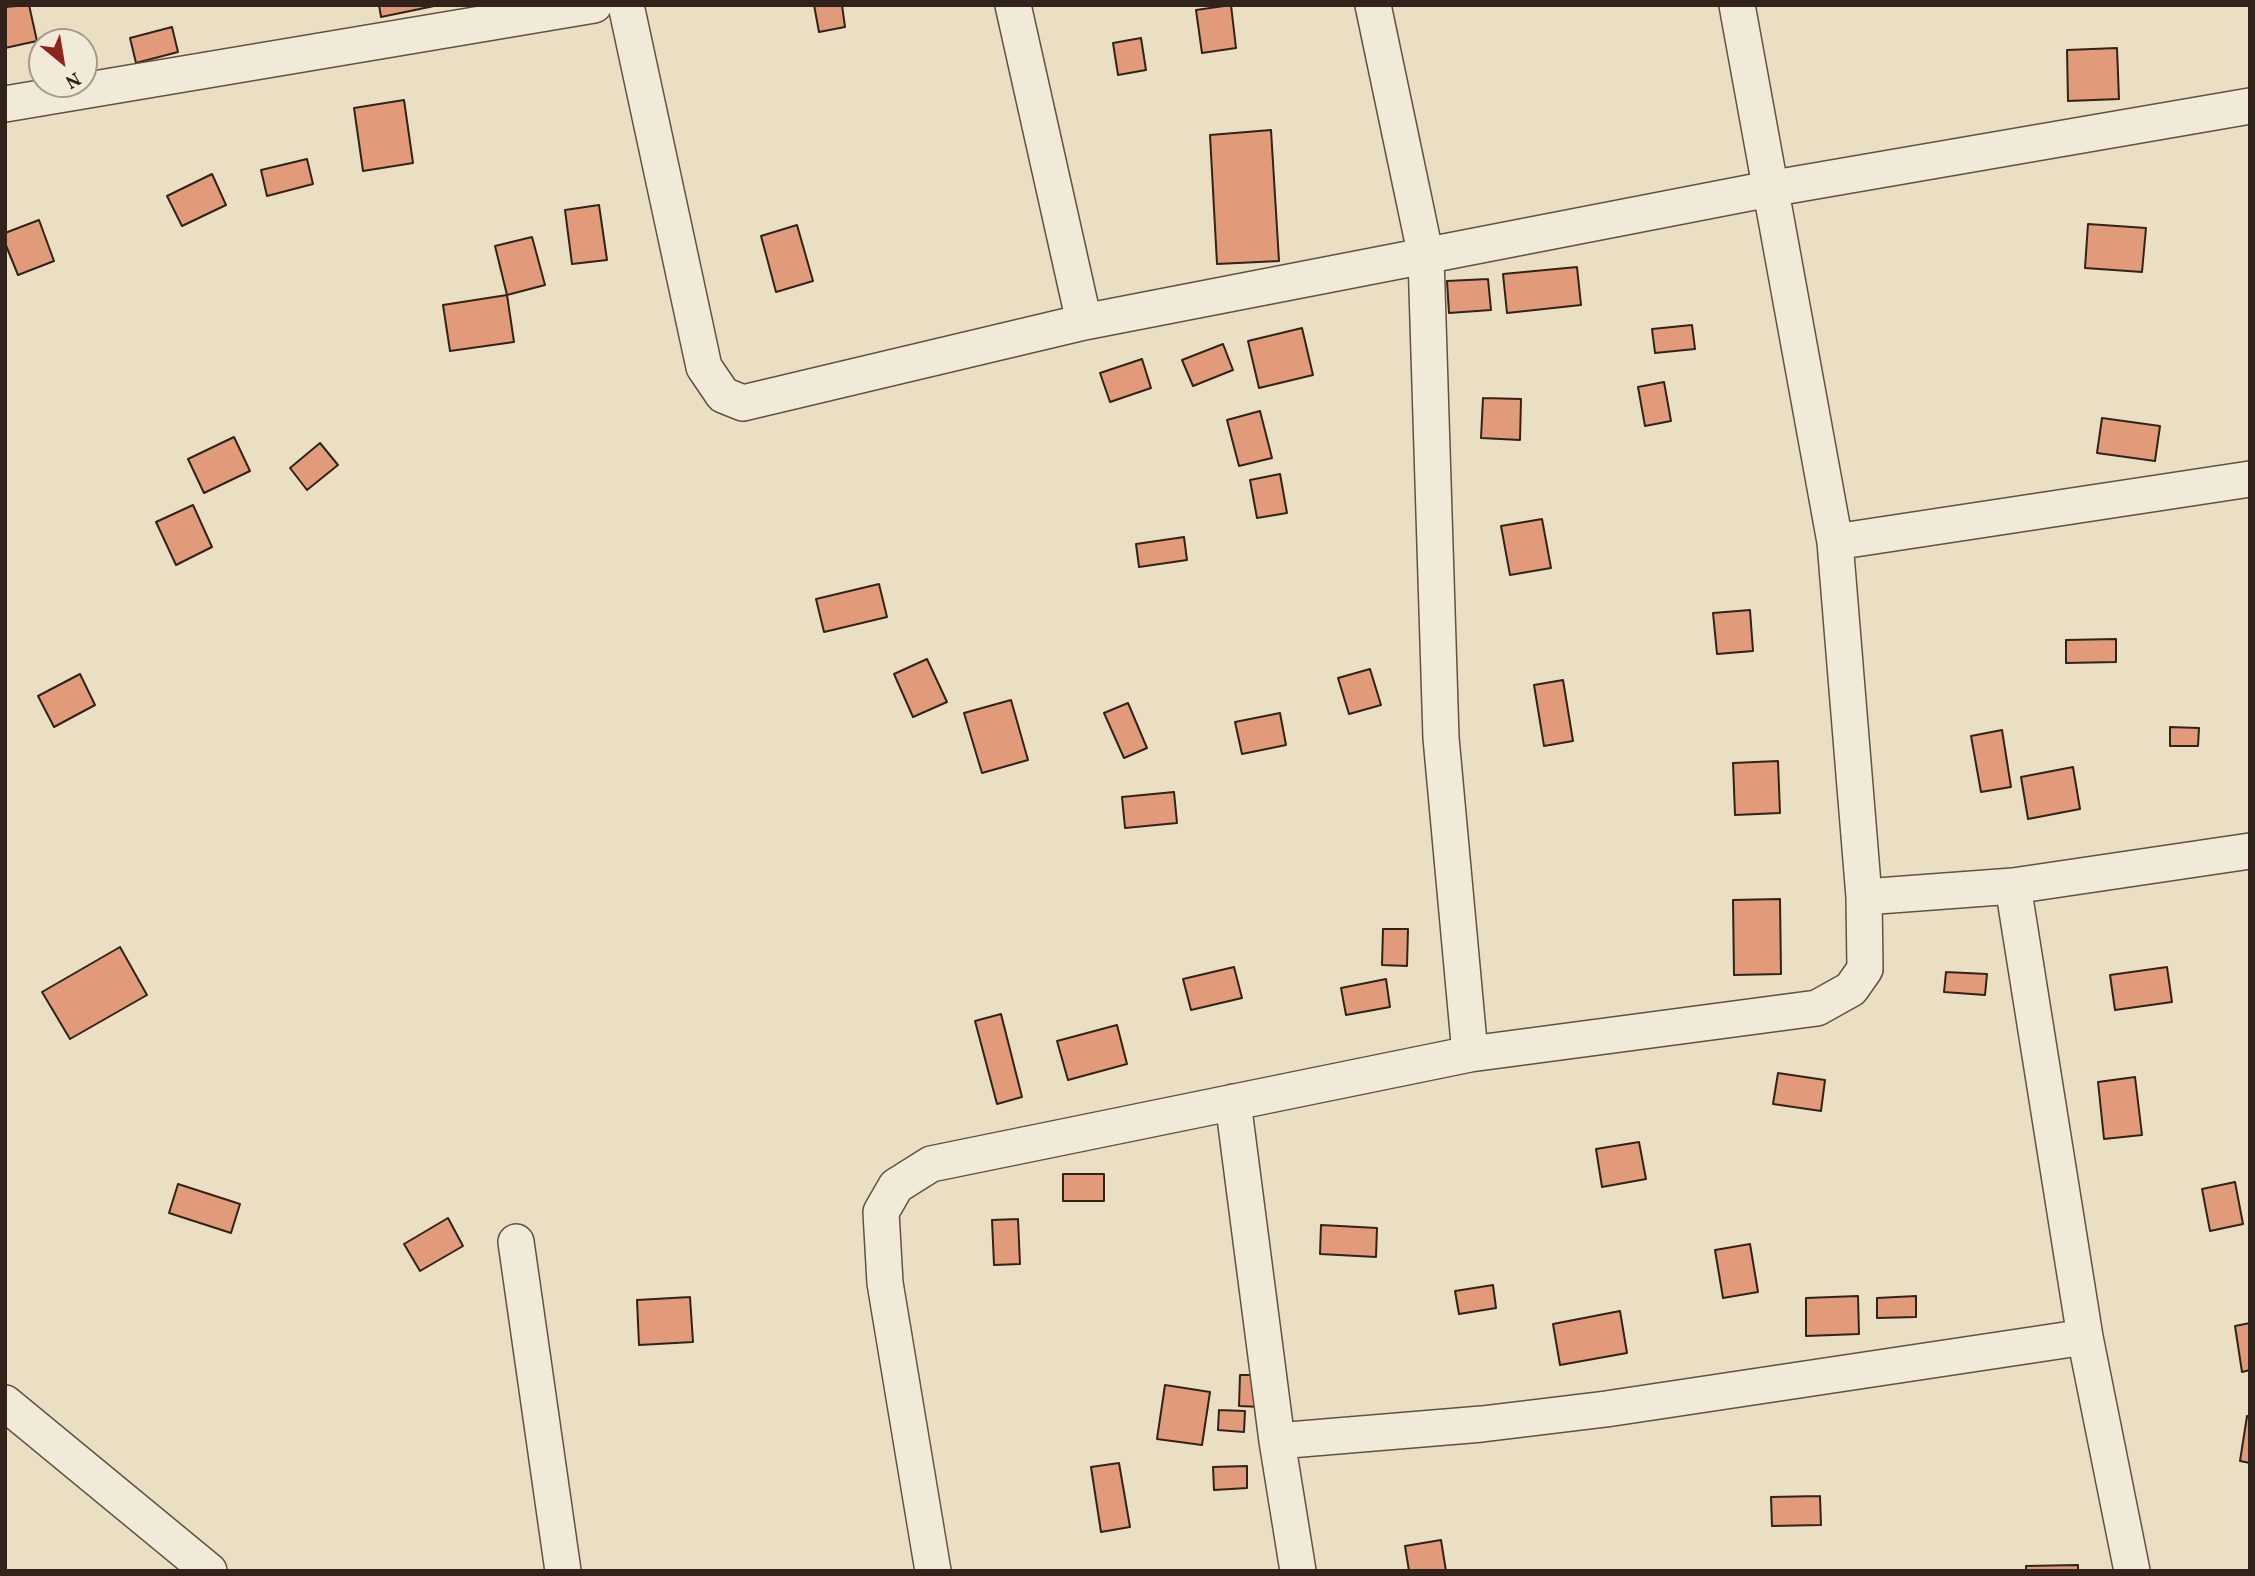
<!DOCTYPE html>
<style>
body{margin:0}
#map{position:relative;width:2255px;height:1576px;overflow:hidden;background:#ebdfc3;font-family:Vollkorn,serif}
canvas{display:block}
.frame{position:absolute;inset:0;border:7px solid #312319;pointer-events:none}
.north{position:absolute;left:28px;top:28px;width:70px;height:70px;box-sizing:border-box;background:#f2ead8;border:2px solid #a59a8c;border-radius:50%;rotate:150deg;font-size:19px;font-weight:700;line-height:28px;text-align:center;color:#312319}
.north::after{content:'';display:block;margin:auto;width:24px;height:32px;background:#8f2418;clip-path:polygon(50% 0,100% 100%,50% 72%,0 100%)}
</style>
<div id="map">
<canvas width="2255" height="1576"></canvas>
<div class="frame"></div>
<div class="north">N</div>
</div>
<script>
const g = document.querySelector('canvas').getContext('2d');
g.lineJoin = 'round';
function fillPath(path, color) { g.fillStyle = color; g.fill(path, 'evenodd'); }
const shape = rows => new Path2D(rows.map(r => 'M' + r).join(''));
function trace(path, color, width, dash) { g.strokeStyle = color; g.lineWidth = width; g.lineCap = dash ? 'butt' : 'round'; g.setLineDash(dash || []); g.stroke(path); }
const building = shape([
 [29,5,37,41,5,48,5,7,29,5],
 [379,5,439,5,381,17,379,5],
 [814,5,842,5,845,27,819,32,814,5],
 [1231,5,1236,48,1202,53,1196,10,1231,5],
 [172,27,178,52,136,63,130,38,172,27],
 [1141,38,1146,70,1118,75,1113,43,1141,38],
 [2117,48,2119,99,2068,101,2067,50,2117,48],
 [404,100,413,163,363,171,354,108,404,100],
 [1271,130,1279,261,1217,264,1210,135,1271,130],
 [307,159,313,184,267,196,261,170,307,159],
 [212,174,226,205,182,226,167,196,212,174],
 [599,205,607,260,572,264,565,210,599,205],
 [39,220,54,261,18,275,5,243,5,233,39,220],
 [2088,224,2146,228,2142,272,2085,268,2088,224],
 [797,225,813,281,776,292,761,236,797,225],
 [532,237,545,285,507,295,495,246,532,237],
 [1577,267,1581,305,1507,313,1503,274,1577,267],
 [1488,279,1491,310,1449,313,1447,281,1488,279],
 [507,295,514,342,450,351,443,305,507,295],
 [1692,325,1695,349,1655,353,1652,329,1692,325],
 [1302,328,1313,375,1259,388,1248,341,1302,328],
 [1223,344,1233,370,1193,386,1182,360,1223,344],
 [1142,359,1151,388,1110,402,1100,373,1142,359],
 [1664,382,1671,421,1645,426,1638,387,1664,382],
 [1483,398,1521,399,1520,440,1481,438,1483,398],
 [1260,411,1272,458,1239,466,1227,420,1260,411],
 [2102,418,2160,426,2155,461,2097,453,2102,418],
 [234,437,250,471,204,493,188,459,234,437],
 [320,443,338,465,307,490,290,468,320,443],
 [1280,474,1287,513,1257,518,1250,480,1280,474],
 [193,505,212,547,176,565,156,522,193,505],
 [1542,519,1551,568,1510,575,1501,526,1542,519],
 [1184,537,1187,560,1139,567,1136,544,1184,537],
 [879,584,887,617,824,632,816,599,879,584],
 [1750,610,1753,651,1717,654,1713,613,1750,610],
 [2116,639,2116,662,2066,663,2066,640,2116,639],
 [927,659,947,702,913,717,894,674,927,659],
 [1370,669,1381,705,1349,714,1338,678,1370,669],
 [80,674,95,705,54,727,38,696,80,674],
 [1563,680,1573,741,1544,746,1534,685,1563,680],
 [1011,700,1028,760,982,773,964,713,1011,700],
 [1128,703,1147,748,1124,758,1104,713,1128,703],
 [1280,713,1286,745,1242,754,1235,722,1280,713],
 [2170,727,2199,728,2198,746,2170,746,2170,727],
 [2002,730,2011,787,1981,792,1971,736,2002,730],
 [1778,761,1780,813,1735,815,1733,763,1778,761],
 [2073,767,2080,809,2028,819,2021,777,2073,767],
 [1174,792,1177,823,1125,828,1122,797,1174,792],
 [1780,899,1781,974,1734,975,1733,900,1780,899],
 [1383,929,1408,929,1407,966,1382,965,1383,929],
 [120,947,147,995,70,1039,42,992,120,947],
 [1234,967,1242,998,1191,1010,1183,979,1234,967],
 [2167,967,2172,1002,2115,1010,2110,975,2167,967],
 [1946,972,1987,974,1985,995,1944,992,1946,972],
 [1386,979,1390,1007,1346,1015,1341,988,1386,979],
 [1001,1014,1022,1097,997,1104,975,1021,1001,1014],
 [1117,1025,1127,1064,1068,1080,1057,1041,1117,1025],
 [1778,1073,1825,1080,1821,1111,1773,1104,1778,1073],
 [2135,1077,2142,1135,2104,1139,2098,1082,2135,1077],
 [1639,1142,1646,1179,1602,1187,1596,1149,1639,1142],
 [1063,1174,1104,1174,1104,1201,1063,1201,1063,1174],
 [2235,1182,2243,1224,2210,1231,2202,1189,2235,1182],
 [178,1184,240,1204,231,1233,169,1213,178,1184],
 [448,1218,463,1246,420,1271,404,1244,448,1218],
 [1018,1219,1020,1264,994,1265,992,1220,1018,1219],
 [1321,1225,1377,1228,1376,1257,1320,1254,1321,1225],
 [1750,1244,1758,1292,1723,1298,1715,1250,1750,1244],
 [1493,1285,1496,1308,1459,1314,1455,1291,1493,1285],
 [1858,1296,1859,1334,1806,1336,1806,1298,1858,1296],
 [1916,1296,1916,1317,1877,1318,1877,1298,1916,1296],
 [690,1297,693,1342,639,1345,637,1300,690,1297],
 [1620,1311,1627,1353,1560,1365,1553,1324,1620,1311],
 [2250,1323,2250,1370,2242,1372,2235,1326,2250,1323],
 [1240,1375,1264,1375,1262,1407,1239,1406,1240,1375],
 [1165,1385,1210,1392,1202,1445,1157,1439,1165,1385],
 [1219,1410,1245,1411,1244,1432,1218,1430,1219,1410],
 [2247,1416,2250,1417,2250,1463,2240,1461,2247,1416],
 [1119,1463,1130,1527,1101,1532,1091,1467,1119,1463],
 [1247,1466,1247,1488,1214,1490,1213,1467,1247,1466],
 [1820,1496,1821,1525,1772,1526,1771,1497,1820,1496],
 [1441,1540,1446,1571,1409,1571,1405,1546,1441,1540],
 [2078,1565,2078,1571,2026,1571,2026,1566,2078,1565]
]);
const minor = shape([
 [626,5,704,367,723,395,743,403,1084,322,1769,189,2250,106],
 [1013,5,1084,322],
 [1373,5,1426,257,1441,738,1470,1054],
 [5,104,594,5],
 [1835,542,2250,479],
 [2013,886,2085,1337,2132,1571],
 [1864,897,2013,886,2250,851],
 [1233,1102,1277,1441,1298,1571],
 [516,1242,563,1571],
 [5,1403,209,1571],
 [1277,1441,1482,1424,1606,1409,2085,1337],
 [933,1571,885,1283,881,1212,896,1186,931,1164,1470,1054,1817,1008,1851,989,1865,969,1864,897,1835,542,1737,5]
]);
fillPath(building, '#e19a7a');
trace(building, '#312319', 2);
trace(minor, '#605244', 38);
trace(minor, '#f2ead8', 35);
</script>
